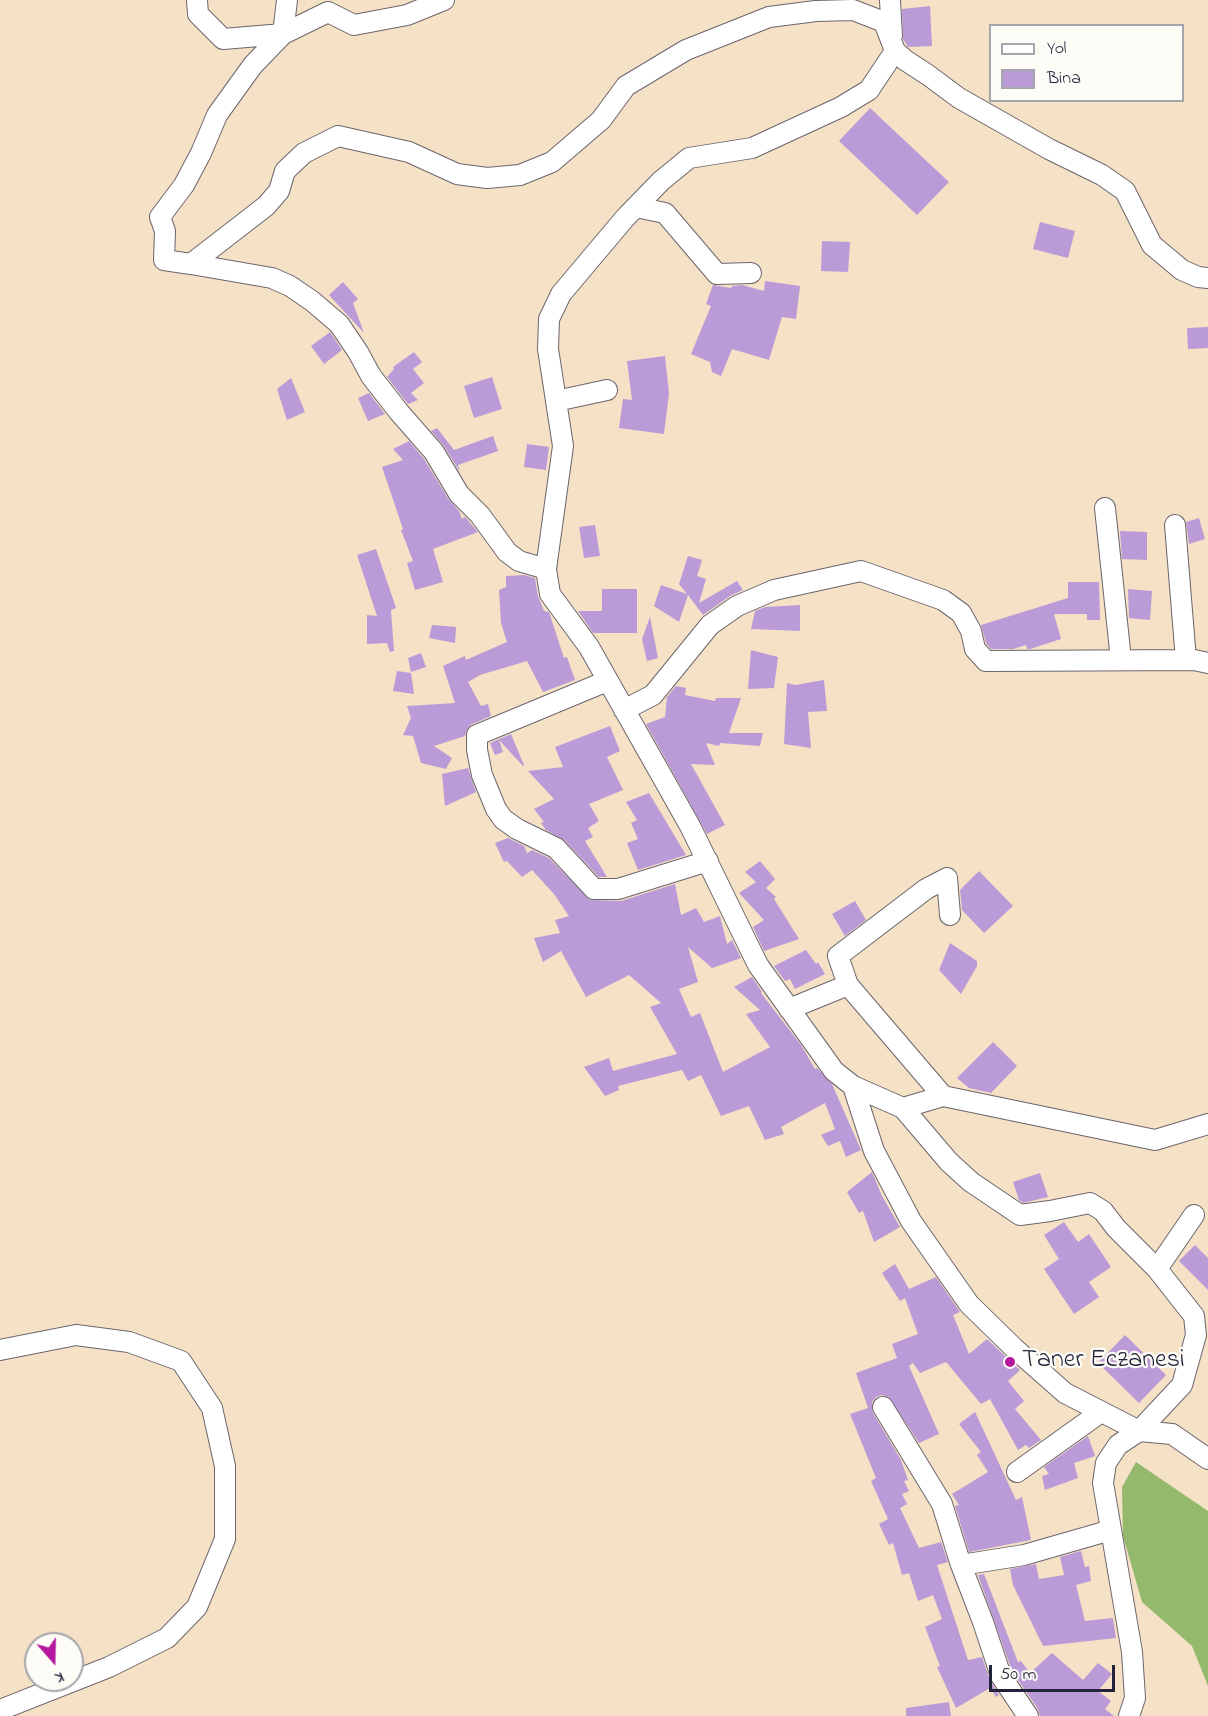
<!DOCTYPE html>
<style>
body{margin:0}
#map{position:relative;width:1208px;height:1716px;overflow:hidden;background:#f4e1c6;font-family:"Indie Flower",sans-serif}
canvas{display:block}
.legend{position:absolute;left:989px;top:24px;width:195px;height:78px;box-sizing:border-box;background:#fdfcf7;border:2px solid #a5a5ac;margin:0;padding:8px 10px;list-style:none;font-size:18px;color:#22223b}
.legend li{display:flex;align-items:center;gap:12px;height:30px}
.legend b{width:30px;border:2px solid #a5a5ac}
.north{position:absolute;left:24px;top:1632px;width:60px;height:60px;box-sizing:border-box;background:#fdfcf7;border:2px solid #a5a5ac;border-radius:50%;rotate:160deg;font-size:16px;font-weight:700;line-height:24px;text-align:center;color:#22223b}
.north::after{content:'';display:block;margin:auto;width:21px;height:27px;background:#b5179e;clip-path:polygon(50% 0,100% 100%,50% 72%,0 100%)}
.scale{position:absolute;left:989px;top:1665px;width:126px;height:27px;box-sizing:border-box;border:3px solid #22223b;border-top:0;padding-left:8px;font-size:18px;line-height:21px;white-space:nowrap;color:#22223b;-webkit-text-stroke:4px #fdfcf7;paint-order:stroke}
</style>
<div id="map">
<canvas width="1208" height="1716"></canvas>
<ul class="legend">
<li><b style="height:8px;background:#fff"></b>Yol</li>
<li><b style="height:16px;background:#bb9bd7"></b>Bina</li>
</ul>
<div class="north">K</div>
<div class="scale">50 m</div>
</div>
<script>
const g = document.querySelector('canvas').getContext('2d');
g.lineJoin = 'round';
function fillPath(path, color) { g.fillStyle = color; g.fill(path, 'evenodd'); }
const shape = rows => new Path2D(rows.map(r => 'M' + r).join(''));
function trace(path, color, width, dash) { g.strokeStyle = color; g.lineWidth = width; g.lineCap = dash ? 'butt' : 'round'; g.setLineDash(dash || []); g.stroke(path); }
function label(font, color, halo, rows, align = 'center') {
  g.font = font + ' "Indie Flower",sans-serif'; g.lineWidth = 4.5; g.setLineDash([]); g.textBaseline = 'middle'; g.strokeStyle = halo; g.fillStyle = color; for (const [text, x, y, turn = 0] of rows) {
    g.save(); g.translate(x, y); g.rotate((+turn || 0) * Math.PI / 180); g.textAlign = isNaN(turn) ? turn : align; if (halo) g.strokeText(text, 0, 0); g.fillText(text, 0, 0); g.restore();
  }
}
const forest = shape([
 [1136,1462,1208,1511,1208,1686,1192,1646,1142,1602,1123,1536,1122,1487]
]);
const building = shape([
 [930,6,932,46,908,47,903,39,902,9],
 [870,108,949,182,917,215,839,141],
 [1040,222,1075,231,1068,258,1033,249],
 [822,241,850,242,848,272,821,271],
 [765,281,800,286,796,319,782,317,769,360,732,349,721,376,712,372,710,362,691,354,711,306,706,304,713,285,731,288,732,286,742,285,764,291],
 [343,282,358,299,353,303,364,333,329,295],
 [1208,327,1208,348,1188,349,1187,328],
 [330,332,342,350,324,364,311,346],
 [414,352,422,362,413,369,424,383,411,393,418,400,408,404,387,377,394,369,393,367],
 [665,356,669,393,664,434,619,428,623,399,632,400,627,361],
 [492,377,502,409,474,418,464,386],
 [291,378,305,412,287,420,277,389],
 [369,393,385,414,368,421,358,398],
 [437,428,454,450,493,436,498,451,458,465,460,472,444,446,431,431],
 [409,441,424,459,449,500,459,511,462,519,465,517,478,532,433,549,443,582,415,590,407,563,413,561,401,530,403,529,382,467,403,460,393,449],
 [527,444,549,447,546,470,524,467],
 [1199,518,1205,539,1189,544,1186,522],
 [595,525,600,556,584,558,579,527],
 [1120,531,1147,532,1147,560,1122,559],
 [376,549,396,608,391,610,394,651,390,652,387,643,367,644,367,615,377,616,357,555],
 [688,556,702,560,697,576,706,579,699,603,737,581,743,590,730,596,703,615,688,595,679,622,654,606,661,585,687,594,679,584],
 [524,575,535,578,538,596,544,611,549,612,564,658,567,657,575,680,543,692,527,661,480,675,468,682,481,706,488,704,491,716,472,724,467,729,465,736,434,746,452,758,446,769,421,763,413,736,403,735,411,718,407,706,455,703,443,666,465,656,466,660,507,642,501,623,499,590,506,587,506,576],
 [1068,582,1099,582,1100,620,1087,620,1087,614,1054,614,1061,639,1030,649,1027,649,1026,645,1013,649,991,649,986,643,981,625,1068,598],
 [602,589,637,589,637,633,593,633,578,611,602,611],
 [1128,589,1152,591,1150,620,1129,618],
 [800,605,800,631,751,629,755,611,765,607],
 [650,617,658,658,647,661,642,639],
 [432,625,456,627,455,643,429,638],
 [751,650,778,657,774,688,748,689],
 [421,653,426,667,411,672,408,658],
 [397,671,411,673,414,694,393,691],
 [824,680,827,711,808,712,811,748,784,744,787,683,795,685],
 [676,686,686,688,685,695,715,701,716,698,741,698,729,733,763,733,760,746,720,743,719,746,706,743,715,765,691,764,725,825,707,834,646,724,665,717,667,697],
 [610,726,620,751,607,757,623,790,589,804,599,821,588,828,593,837,585,841,607,877,599,877,564,840,546,830,541,823,544,822,534,809,554,799,528,771,563,767,555,747],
 [511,734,524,765,523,766,499,740,503,752,495,755,490,743],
 [468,768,476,792,445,806,442,774],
 [649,793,686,855,638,870,627,843,638,839,631,823,637,820,626,802],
 [508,838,524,846,527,853,532,850,549,858,590,900,621,901,675,884,681,915,696,908,704,922,720,916,727,944,732,940,741,958,712,968,688,947,698,982,679,989,691,1017,700,1013,723,1072,770,1047,746,1014,760,1010,734,987,752,977,762,992,761,993,801,1045,815,1069,817,1068,832,1084,861,1150,846,1157,840,1141,828,1146,821,1135,835,1129,825,1103,781,1127,784,1134,765,1140,749,1106,721,1116,701,1075,688,1081,682,1070,618,1086,619,1090,605,1096,584,1067,609,1058,613,1071,677,1054,650,1007,661,1003,629,975,586,997,561,951,543,962,534,938,560,933,555,920,569,916,554,894,532,870,522,877,507,861,504,862,495,843],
 [760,861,775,879,766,888,776,897,774,899,799,939,764,951,753,927,764,920,739,893,756,882,745,872],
 [979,871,1013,906,984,933,962,910,960,890],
 [855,901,866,920,845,936,832,914],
 [950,943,977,961,977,966,961,994,939,970],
 [806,950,816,964,818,962,825,974,795,989,790,979,785,981,774,966],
 [993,1042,1017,1066,991,1093,969,1088,957,1078],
 [872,1172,882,1196,900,1227,874,1242,863,1211,859,1213,847,1192],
 [1040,1173,1048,1197,1023,1203,1019,1200,1013,1182],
 [1064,1222,1078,1242,1089,1234,1111,1267,1089,1282,1099,1297,1074,1314,1044,1269,1059,1259,1044,1235],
 [1195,1245,1208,1258,1208,1290,1179,1261],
 [895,1264,909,1289,936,1277,960,1312,953,1315,969,1354,987,1339,1020,1370,1008,1381,1024,1401,1015,1409,1041,1440,1029,1448,1026,1445,1018,1450,990,1399,981,1404,946,1362,920,1373,913,1363,909,1366,939,1434,919,1443,889,1397,882,1395,876,1397,872,1402,873,1413,901,1460,908,1480,904,1481,909,1491,902,1494,907,1504,900,1508,919,1548,941,1542,948,1562,937,1565,968,1660,982,1657,990,1680,999,1695,996,1697,990,1688,956,1708,937,1667,940,1666,925,1627,942,1619,933,1595,918,1601,909,1573,902,1575,893,1543,889,1545,879,1524,888,1519,871,1481,876,1478,850,1414,868,1408,856,1373,897,1358,892,1344,918,1334,905,1298,900,1301,882,1273],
 [1125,1335,1166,1375,1139,1403,1098,1363],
 [975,1412,1016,1500,1022,1497,1031,1540,969,1552,955,1506,959,1505,952,1494,988,1472,977,1455,981,1452,959,1424],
 [1088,1436,1095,1456,1074,1463,1078,1478,1045,1490,1042,1476,1049,1474,1044,1467],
 [1081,1551,1085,1567,1089,1566,1091,1581,1076,1585,1085,1621,1113,1618,1116,1638,1043,1646,1013,1585,1010,1569,1036,1564,1039,1579,1064,1575,1060,1557],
 [984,1574,1018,1662,1021,1661,1030,1673,1052,1653,1083,1680,1098,1663,1112,1674,1098,1691,1111,1701,1105,1709,1114,1716,1040,1716,1038,1709,1012,1671,978,1575],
 [949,1702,951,1716,906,1716,906,1708]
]);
const minor = shape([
 [197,0,198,14,223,39,283,34,328,12,354,25,407,15,444,0],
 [287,0,283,34,253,65,217,115,201,153,184,185,160,217,165,231,164,260,191,264,266,206,279,191,285,171,304,153,338,136,409,152,457,174,487,178,520,175,552,162,601,120,626,86,686,50,769,17,816,11,853,10,884,22,895,51,905,60,928,75,959,98,1049,149,1102,175,1125,191,1152,245,1182,270,1198,277,1208,278],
 [890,0,892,36],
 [895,51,869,90,841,107,752,148,689,158,661,181,625,218,561,294,549,319,548,349,563,446,546,569,550,594,589,647,690,826,758,965,834,1071,853,1086,903,1108,949,1162,971,1182,1020,1215,1050,1211,1090,1203,1103,1211,1116,1228,1157,1269,1194,1316,1196,1335,1182,1385,1139,1431,1118,1445,1106,1463,1103,1483,1132,1652,1135,1698,1129,1716],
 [636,207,665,213,717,274,751,273],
 [191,264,272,278,290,286,312,301,339,324,358,352,371,376,399,412,434,452,459,494,480,515,507,552,519,561,546,569],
 [556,401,607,390],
 [1105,508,1121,660],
 [1175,525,1186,660],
 [607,681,477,735,477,750,482,775,496,809,503,819,517,829,556,848,594,889,618,889,708,861],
 [624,710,653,695,710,625,737,606,774,590,861,571,943,600,961,613,971,631,975,649,986,661,1194,660,1208,663],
 [848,985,838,956,926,889,947,878,950,915],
 [789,1009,848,985,943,1096,1155,1140,1208,1124],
 [853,1086,874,1151,911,1221,969,1304,1014,1348,1065,1393,1139,1431,1172,1434,1208,1459],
 [903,1108,943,1096],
 [1157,1269,1194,1215],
 [0,1350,76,1335,129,1342,181,1361,212,1408,225,1466,225,1539,197,1607,167,1638,109,1667,0,1710],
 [883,1407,942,1504,961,1565,983,1622,1001,1676,1028,1716],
 [1017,1472,1101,1412],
 [961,1565,1024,1555,1111,1530]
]);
const markers = [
 [1010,1362,6,"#b5179e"]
];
const poiNames = [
 ["Taner Eczanesi",1022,1362]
];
fillPath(forest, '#94b86c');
fillPath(building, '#bb9bd7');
trace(minor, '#6c656c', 22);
trace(minor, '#fff', 20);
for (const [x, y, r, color] of markers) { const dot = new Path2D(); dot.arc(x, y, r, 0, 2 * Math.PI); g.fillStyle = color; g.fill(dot); trace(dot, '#fdfcf7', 2); }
label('26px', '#22223b', '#fdfcf7', poiNames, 'left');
</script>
